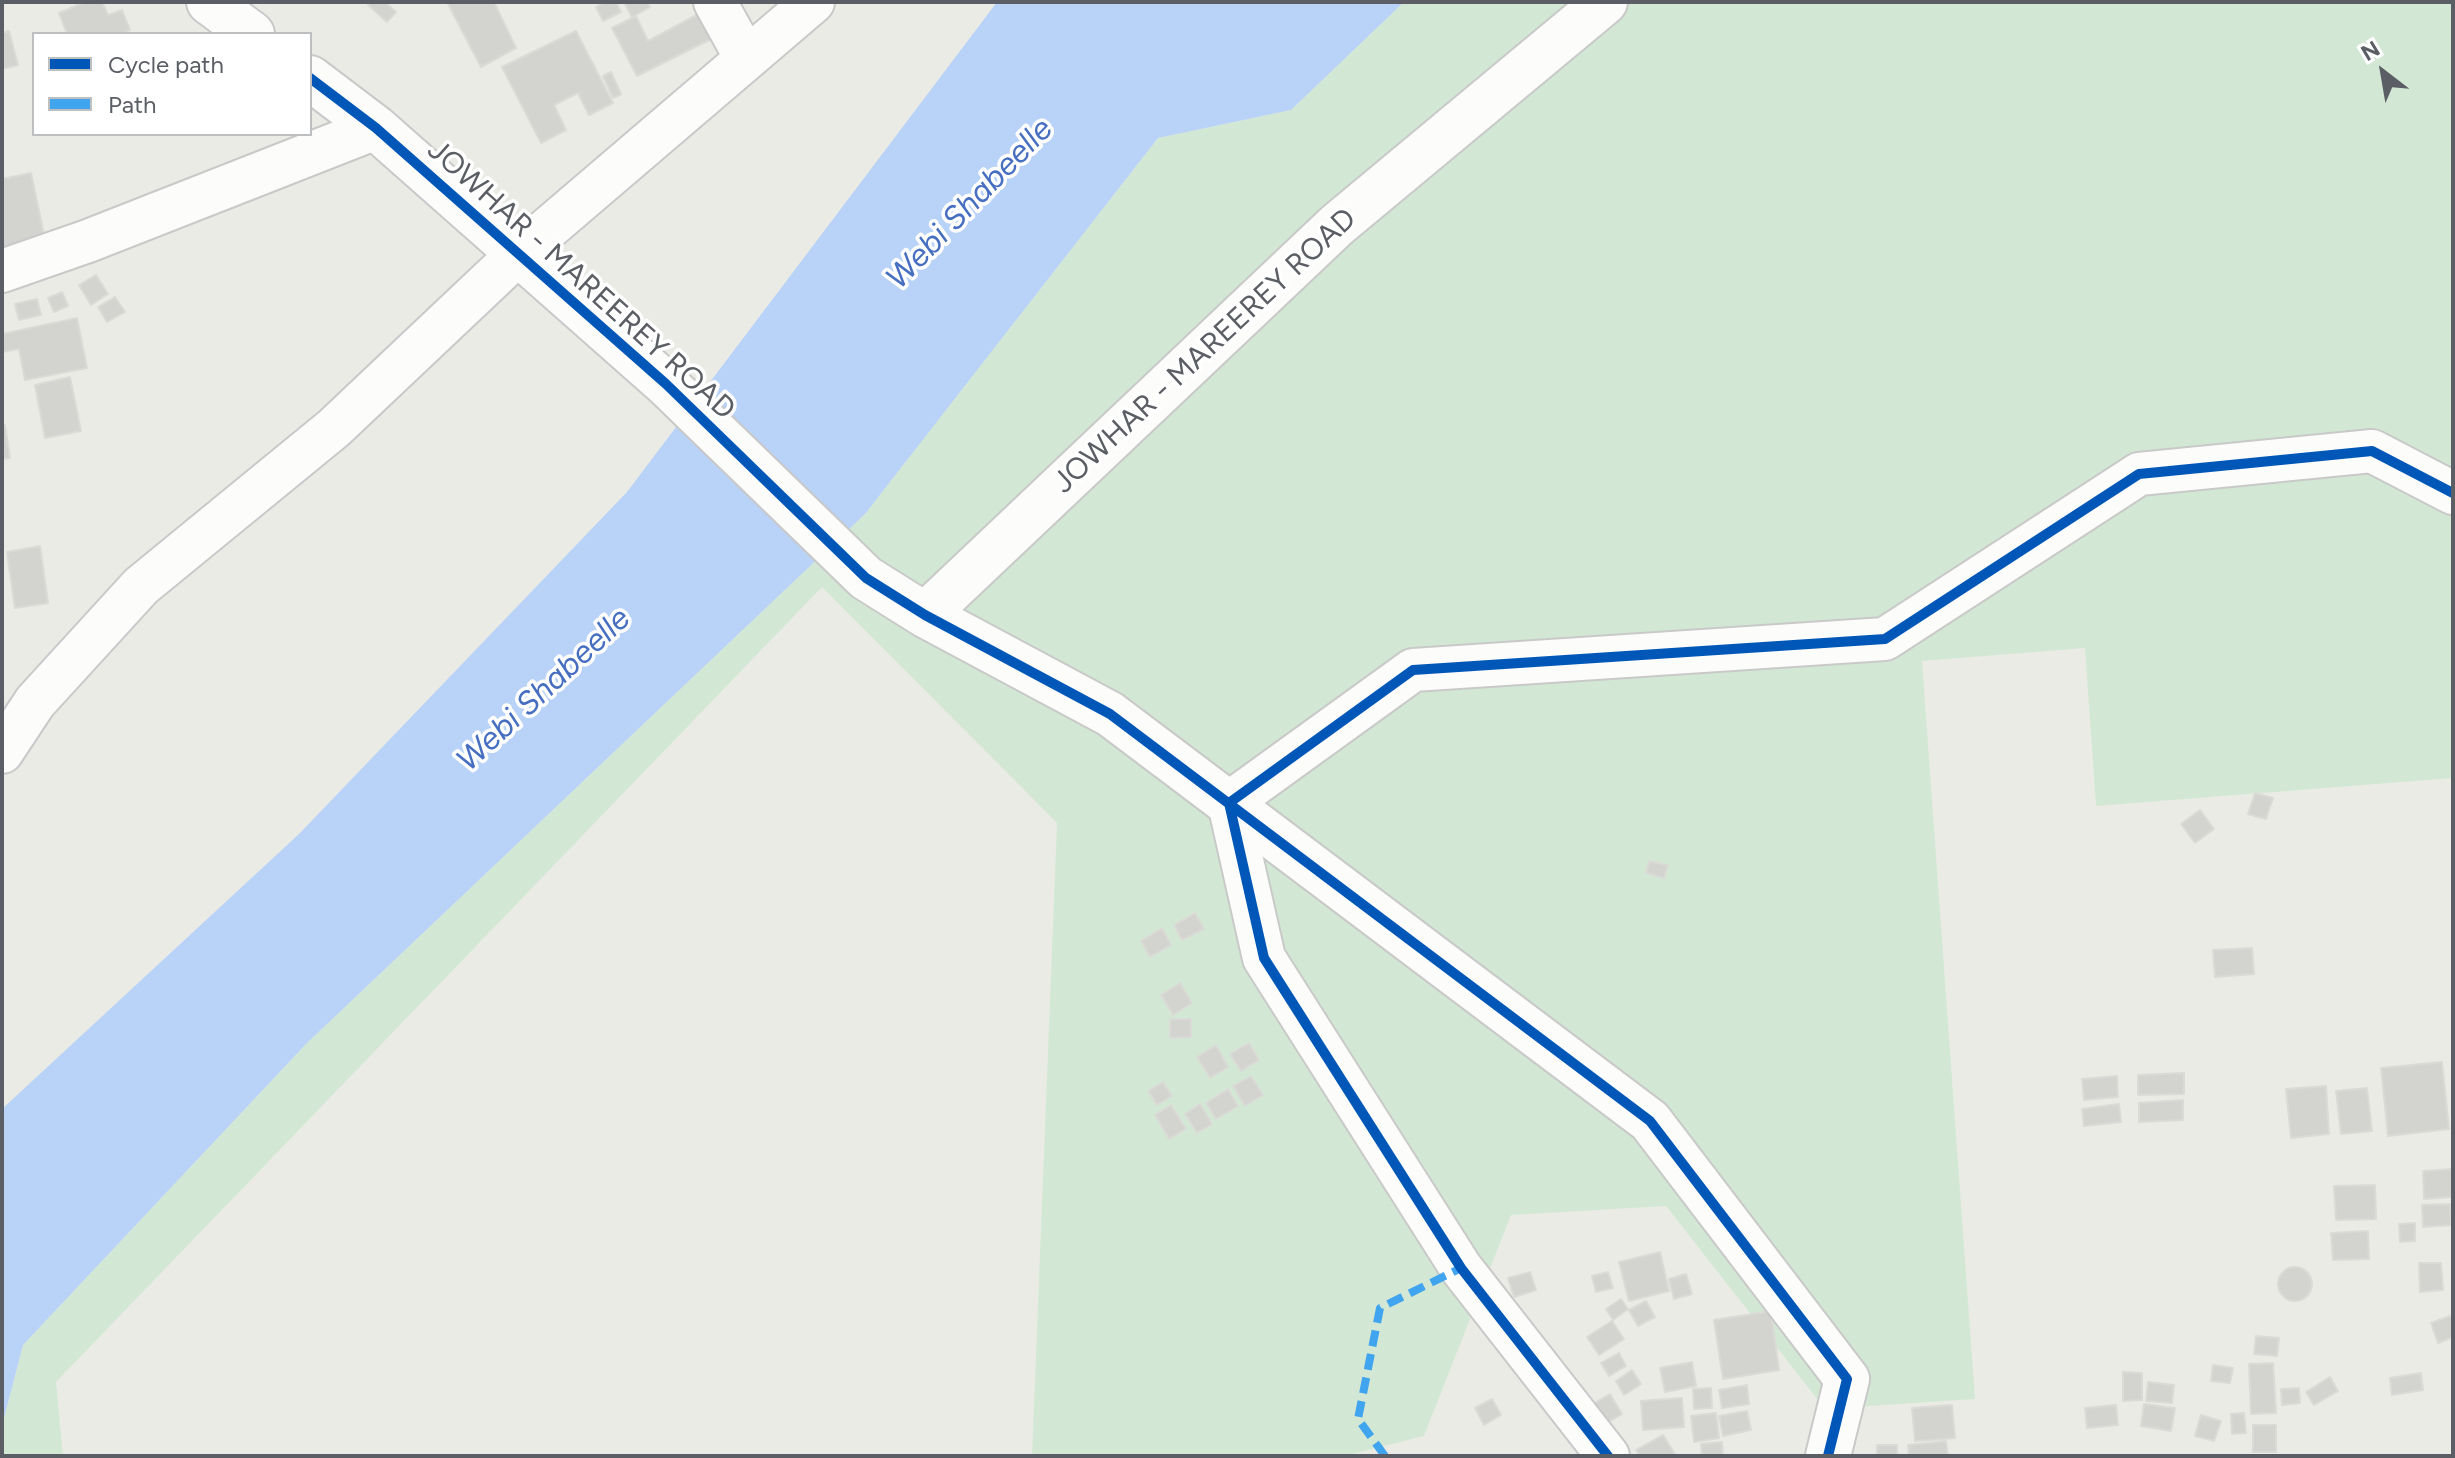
<!DOCTYPE html>
<style>
body{margin:0}
#map{position:relative;width:2455px;height:1458px;overflow:hidden;background:#ebebe6;font-family:Figtree,sans-serif}
canvas{display:block}
.frame{position:absolute;inset:0;border:4px solid #5b5e64;pointer-events:none}
.legend{position:absolute;left:32px;top:32px;width:280px;height:104px;box-sizing:border-box;background:#fff;border:2px solid #bdbfc1;margin:0;padding:10px 14px;list-style:none;font-size:24px;color:#5b5e64}
.legend li{display:flex;align-items:center;gap:16px;height:40px}
.legend b{width:40px;border:2px solid #bdbfc1}
.north{position:absolute;left:2343px;top:32px;width:80px;height:80px;-webkit-text-stroke:6px #fff;paint-order:stroke;rotate:329deg;font-size:22px;font-weight:700;line-height:32px;text-align:center;color:#5b5e64}
.north::after{content:'';display:block;margin:auto;width:28px;height:36px;background:#5b5e64;clip-path:polygon(50% 0,100% 100%,50% 72%,0 100%)}
</style>
<div id="map">
<canvas width="2455" height="1458"></canvas>
<div class="frame"></div>
<ul class="legend">
<li><b style="height:10px;background:#0057b8"></b>Cycle path</li>
<li><b style="height:10px;background:#40a5ee"></b>Path</li>
</ul>
<div class="north">N</div>
</div>
<script>
const g = document.querySelector('canvas').getContext('2d');
g.lineJoin = 'round';
function fillPath(path, color) { g.fillStyle = color; g.fill(path, 'evenodd'); }
const shape = rows => new Path2D(rows.map(r => 'M' + r).join(''));
function trace(path, color, width, dash) { g.strokeStyle = color; g.lineWidth = width; g.lineCap = dash ? 'butt' : 'round'; g.setLineDash(dash || []); g.stroke(path); }
function label(font, color, halo, rows, align = 'center') {
  g.font = font + ' Figtree,sans-serif'; g.lineWidth = 7; g.setLineDash([]); g.textBaseline = 'middle'; g.strokeStyle = halo; g.fillStyle = color; for (const [text, x, y, turn = 0] of rows) {
    g.save(); g.translate(x, y); g.rotate((+turn || 0) * Math.PI / 180); g.textAlign = isNaN(turn) ? turn : align; if (halo) g.strokeText(text, 0, 0); g.fillText(text, 0, 0); g.restore();
  }
}
const green = shape([
 [1404,2,2453,2,2453,778,2096,806,2085,648,1922,661,1975,1399,1825,1409,1666,1206,1511,1215,1424,1436,1344,1456,1032,1456,1057,823,822,587,56,1382,63,1456,2,1456,2,1426,23,1345,307,1043,865,514,1158,138,1291,110]
]);
const water = shape([
 [997,2,1404,2,1291,110,1158,138,865,514,307,1043,23,1345,2,1426,2,1109,299,834,627,492]
]);
const building = shape([
 [85,2,102,2,108,15,122,10,130,30,121,34,67,34,59,13,85,2],
 [371,2,385,2,396,12,387,22,368,5,371,2],
 [447,2,494,2,516,48,481,67,447,2],
 [606,2,616,2,621,12,603,21,596,7,606,2],
 [624,2,647,2,650,7,632,17,624,2],
 [704,11,717,36,637,76,612,28,636,16,648,41,704,11],
 [9,31,18,65,2,69,2,33,9,31],
 [576,31,613,103,589,115,578,93,554,105,566,130,541,143,502,67,576,31],
 [611,72,621,94,613,98,603,76,611,72],
 [31,173,46,244,2,254,2,179,31,173],
 [96,275,108,294,91,305,79,285,96,275],
 [62,292,68,306,54,312,48,298,62,292],
 [115,297,125,312,107,322,98,307,115,297],
 [37,299,41,315,19,320,15,304,37,299],
 [77,318,87,368,25,380,19,349,2,352,2,334,77,318],
 [70,377,81,431,45,438,35,385,70,377],
 [5,425,10,458,2,459,2,426,5,425],
 [40,546,48,603,15,608,7,552,40,546],
 [2255,793,2273,798,2266,819,2248,814,2255,793],
 [2200,810,2214,829,2195,843,2181,824,2200,810],
 [1649,861,1668,865,1664,878,1646,873,1649,861],
 [1195,913,1204,929,1182,940,1174,925,1195,913],
 [1162,928,1171,945,1150,957,1141,941,1162,928],
 [2252,948,2254,974,2215,977,2213,950,2252,948],
 [1180,983,1192,1003,1173,1015,1161,995,1180,983],
 [1170,1019,1191,1019,1191,1037,1170,1038,1170,1019],
 [1249,1043,1259,1060,1241,1071,1230,1054,1249,1043],
 [1216,1045,1228,1067,1210,1078,1197,1057,1216,1045],
 [2442,1062,2449,1129,2388,1136,2381,1068,2442,1062],
 [2184,1073,2184,1094,2138,1095,2138,1075,2184,1073],
 [1251,1076,1263,1095,1245,1106,1233,1086,1251,1076],
 [2117,1076,2118,1097,2084,1100,2082,1079,2117,1076],
 [1163,1082,1172,1096,1157,1105,1148,1091,1163,1082],
 [2326,1086,2329,1134,2291,1138,2286,1089,2326,1086],
 [2367,1088,2372,1131,2341,1134,2336,1091,2367,1088],
 [1228,1089,1238,1106,1216,1119,1206,1103,1228,1089],
 [2183,1100,2183,1120,2139,1122,2139,1103,2183,1100],
 [1200,1104,1212,1124,1197,1133,1185,1114,1200,1104],
 [2119,1104,2121,1122,2084,1126,2082,1109,2119,1104],
 [1171,1105,1186,1129,1169,1139,1155,1115,1171,1105],
 [2453,1169,2453,1197,2424,1199,2423,1171,2453,1169],
 [2375,1185,2376,1219,2336,1220,2334,1186,2375,1185],
 [2450,1204,2451,1225,2423,1227,2422,1205,2450,1204],
 [2415,1223,2415,1241,2400,1242,2399,1224,2415,1223],
 [2368,1231,2369,1259,2333,1260,2331,1233,2368,1231],
 [1660,1252,1669,1291,1629,1301,1619,1262,1660,1252],
 [2419,1263,2441,1263,2443,1290,2420,1292,2419,1263],
 '2278 1284a17 17 0 1 1 34 0a17 17 0 1 1-34 0Z',
 [1530,1272,1536,1290,1514,1297,1508,1278,1530,1272],
 [1608,1272,1613,1288,1596,1292,1592,1276,1608,1272],
 [1686,1274,1692,1294,1674,1299,1669,1279,1686,1274],
 [1621,1299,1628,1309,1613,1320,1606,1309,1621,1299],
 [1646,1301,1655,1317,1638,1326,1629,1310,1646,1301],
 [1771,1311,1779,1370,1723,1379,1714,1320,1771,1311],
 [2453,1315,2453,1337,2438,1343,2431,1323,2453,1315],
 [1612,1321,1624,1339,1599,1355,1587,1337,1612,1321],
 [2256,1336,2279,1338,2277,1356,2254,1354,2256,1336],
 [1619,1353,1626,1366,1609,1376,1601,1363,1619,1353],
 [1692,1362,1696,1386,1665,1392,1660,1368,1692,1362],
 [2273,1363,2276,1413,2251,1414,2249,1364,2273,1363],
 [2213,1365,2233,1368,2230,1383,2211,1381,2213,1365],
 [1632,1370,1641,1384,1624,1395,1616,1381,1632,1370],
 [2123,1372,2142,1373,2142,1400,2123,1401,2123,1372],
 [2421,1373,2423,1390,2392,1395,2390,1378,2421,1373],
 [2330,1377,2338,1391,2314,1405,2306,1392,2330,1377],
 [2148,1382,2174,1385,2172,1403,2146,1401,2148,1382],
 [1747,1385,1749,1404,1722,1408,1719,1390,1747,1385],
 [1711,1388,1712,1408,1694,1409,1693,1389,1711,1388],
 [2299,1388,2300,1403,2282,1405,2281,1389,2299,1388],
 [1610,1394,1622,1414,1605,1424,1593,1404,1610,1394],
 [1682,1398,1684,1427,1643,1430,1641,1401,1682,1398],
 [1492,1399,1501,1415,1484,1425,1475,1408,1492,1399],
 [2144,1404,2175,1408,2171,1431,2141,1426,2144,1404],
 [1952,1405,1955,1438,1915,1441,1912,1408,1952,1405],
 [2116,1405,2118,1425,2087,1428,2085,1408,2116,1405],
 [1747,1411,1751,1430,1723,1436,1719,1416,1747,1411],
 [1716,1413,1719,1438,1694,1442,1691,1416,1716,1413],
 [2244,1413,2246,1433,2232,1434,2231,1414,2244,1413],
 [2201,1415,2221,1421,2214,1441,2195,1436,2201,1415],
 [2253,1425,2276,1425,2276,1452,2253,1452,2253,1425],
 [1663,1435,1676,1456,1640,1456,1636,1450,1663,1435],
 [1946,1441,1948,1456,1909,1456,1908,1445,1946,1441],
 [1722,1442,1723,1456,1702,1456,1701,1444,1722,1442],
 [1877,1445,1897,1445,1897,1456,1877,1456,1877,1445]
]);
const minor = shape([
 [715,2,746,58],
 [2,271,88,241,376,128],
 [2,752,35,702,141,586,334,428,517,255,813,2],
 [1608,1456,1461,1268,1264,958,1229,803,1413,670,1885,639,2139,474,2372,451,2453,493]
]);
const tertiary = shape([
 [209,2,252,34],
 [310,78,376,128,666,384,866,578,925,615,1110,714,1650,1121,1847,1379,1828,1456],
 [925,615,1337,225,1605,2]
]);
const quiet = shape([
 [1385,1456,1358,1419,1380,1308,1461,1268]
]);
const cycleway = shape([
 [310,78,376,128,666,384,866,578,925,615,1110,714,1650,1121,1847,1379,1828,1456],
 [1608,1456,1461,1268,1264,958,1229,803,1413,670,1885,639,2139,474,2372,451,2453,493]
]);
const streetNames = [
 ["JOWHAR - MAREEREY ROAD",581,280,42],
 ["JOWHAR - MAREEREY ROAD",1205,351,-43]
];
const waterNames = [
 ["Webi Shabeelle",970,204,-46],
 ["Webi Shabeelle",544,690,-43]
];
fillPath(green, '#d3e8d4');
fillPath(water, '#b9d2f7');
fillPath(building, '#d3d3d0');
trace(building, '#dadad6', 2);
trace(minor, '#c8c9c8', 46);
trace(tertiary, '#c8c9c8', 48);
trace(minor, '#fcfcfb', 42);
trace(tertiary, '#fcfcfb', 44);
trace(quiet, '#40a5ee', 8, [16, 8]);
trace(cycleway, '#0057b8', 10);
label('30px', '#5b5e64', '#fff', streetNames);
label('italic 32px', '#466ec1', '#fff', waterNames);
</script>
